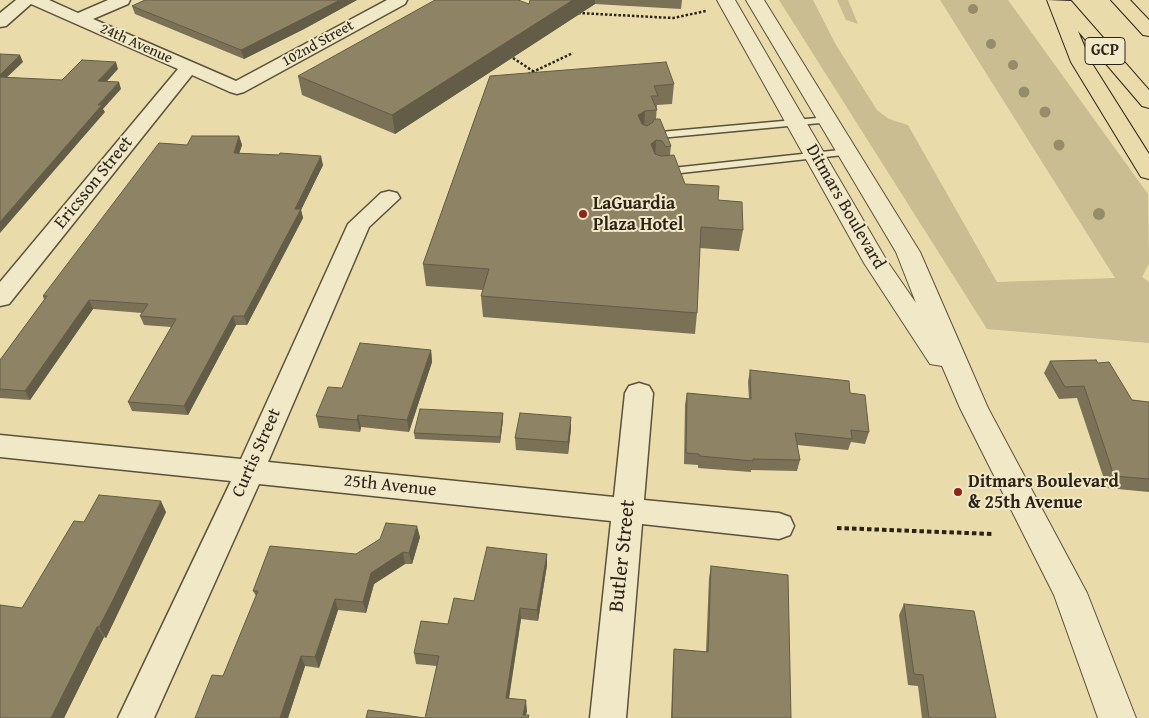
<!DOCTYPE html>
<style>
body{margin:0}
canvas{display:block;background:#e9dcaa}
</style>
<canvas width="1149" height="718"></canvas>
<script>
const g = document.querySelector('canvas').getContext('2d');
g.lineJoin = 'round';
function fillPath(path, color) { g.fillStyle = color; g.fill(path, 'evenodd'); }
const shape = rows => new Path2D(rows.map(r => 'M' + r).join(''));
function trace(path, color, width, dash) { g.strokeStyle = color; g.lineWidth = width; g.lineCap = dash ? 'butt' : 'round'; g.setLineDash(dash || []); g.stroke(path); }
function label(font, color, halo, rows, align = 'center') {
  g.font = font + ' "Gentium Book Plus",serif'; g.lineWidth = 4; g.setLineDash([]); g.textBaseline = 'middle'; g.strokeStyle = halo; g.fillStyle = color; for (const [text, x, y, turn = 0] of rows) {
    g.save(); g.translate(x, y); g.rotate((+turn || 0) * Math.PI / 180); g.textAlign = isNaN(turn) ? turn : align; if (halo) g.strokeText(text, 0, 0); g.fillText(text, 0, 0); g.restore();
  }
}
const green = shape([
 [779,0,813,0,836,45,877,110,889,119,908,125,997,282,1115,278,940,0,1008,0,1148,194,1149,264,1142,277,1149,282,1149,343,987,329],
 [837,0,848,0,858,24,846,20]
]);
const pathFar1 = shape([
 [578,13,673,18,706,11],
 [524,76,573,53]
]);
const path = shape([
 [837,528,993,534]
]);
const service = shape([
 [828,117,833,120,831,122,649,139,644,136,649,133,828,117],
 [849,149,854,152,852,154,663,175,658,172,663,169,849,149]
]);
const minor = shape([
 [16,0,49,0,78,13,108,0,130,0,128,4,93,19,236,81,387,0,407,0,405,4,244,92,237,94,230,92,192,75,9,304,0,306,0,282,178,69,31,4,6,26,0,27,0,13,16,0],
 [389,191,397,193,400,198,369,227,268,462,614,497,625,393,629,386,639,383,649,386,653,393,644,500,779,513,790,517,794,526,790,535,779,539,642,524,626,718,590,718,611,521,259,484,154,718,118,718,231,481,0,457,0,435,241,459,348,224,381,193,389,191]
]);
const tertiary = shape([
 [717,0,735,0,887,261,916,303,896,252,746,0,764,0,920,252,988,408,1087,593,1136,718,1098,718,1054,595,960,408,942,366,930,364,864,263,717,0]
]);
const motorway = shape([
 [1047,0,1071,1,1149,90,1149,108,1142,106,1078,31,1091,62,1149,154,1149,179,1141,177,1138,172,1071,62,1047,0],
 [1111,0,1130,0,1149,20,1149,36,1143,35,1111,0]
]);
const pathBridge = shape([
 [513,58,539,75]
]);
const trees = [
 [973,9,5],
 [991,44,5],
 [1013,65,5],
 [1024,92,5.5],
 [1045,112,5.5],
 [1059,145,5.5],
 [1099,214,6]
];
const wall = shape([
 [145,0,357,0,304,29,244,59,135,14,132,6],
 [530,0,682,0,681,9,595,4,395,134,302,95,298,76,529,4],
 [490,76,674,84,672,104,657,105,656,119,671,146,670,155,685,184,718,200,743,230,739,251,700,248,697,313,695,334,483,317,481,296,483,290,426,286,423,264],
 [239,136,242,145,239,154,323,165,301,210,303,218,247,325,236,325,188,415,132,411,128,402,171,327,144,325,140,316,142,313,93,309,30,400,0,398,0,360,44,300,43,296,187,145],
 [431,350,432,362,409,432,361,427,360,432,319,428,316,416,342,388],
 [1050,361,1098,363,1132,400,1149,402,1149,492,1107,488,1077,398,1059,399,1044,373],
 [750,370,850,393,869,432,865,444,851,442,848,450,797,445,800,460,797,471,751,470,751,472,698,468,698,465,684,464,685,405,687,393,749,399,748,382],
 [503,420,500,443,415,439,414,433],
 [571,429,568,454,516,450,515,438],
 [166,512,119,611,106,638,104,637,64,718,0,718,22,608],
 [420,537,412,564,405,564,374,584,366,613,338,610,319,668,305,666,288,718,195,718,223,676,256,596,253,591,356,554],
 [547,565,538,621,521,619,509,699,527,711,526,715,529,715,529,718,366,718,425,718,437,666,416,664,414,653,474,601],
 [711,566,791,718,671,718,673,660,674,649,706,652,709,578],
 [904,604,996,718,922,718,918,686,908,685,899,615]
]);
const shadedWall = shape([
 [340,0,357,0,304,29,244,59,241,50],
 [573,0,595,0,595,4,395,134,392,115],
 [20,55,23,62,1,83,0,81,0,75],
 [116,62,118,69,101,88,98,81],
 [119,82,121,89,103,109,105,112,0,233,0,222,98,105],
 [645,111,644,131,638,115],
 [239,136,242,145,236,162,234,153],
 [656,140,655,160,651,144],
 [321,156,323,165,301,210,303,218,247,325,244,316,295,209],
 [89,300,93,309,30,400,25,391],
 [233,316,236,325,188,415,184,406],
 [431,350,432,362,409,432,407,420],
 [503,413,503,420,500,443,500,437],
 [358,415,361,427,360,432,357,420],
 [571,417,571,429,568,454,568,442],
 [161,501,166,512,106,638,99,627],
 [417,526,420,537,412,564,409,553],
 [403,552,405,564,374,584,366,613,363,602,371,573],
 [547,554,547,565,538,621,537,610],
 [335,599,338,610,319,668,315,657],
 [520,608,521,619,507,709,506,698],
 [97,627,104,637,64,718,51,718],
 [301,656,305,666,288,718,280,718],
 [526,700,527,711,525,718,523,715]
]);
const building = shape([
 [145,0,340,0,241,50,132,6,145,0],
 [435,0,518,0,529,4,530,0,573,0,392,115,298,76,435,0],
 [0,54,20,55,0,75,0,54],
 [82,60,116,62,98,81,119,82,98,105,102,105,0,222,0,77,62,80,82,60],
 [666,62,674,84,654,86,658,96,651,96,657,110,645,111,638,115,642,124,647,126,653,122,654,119,660,119,671,146,666,147,662,141,656,140,651,144,655,154,661,156,674,155,685,184,719,186,718,200,742,202,743,230,701,227,697,313,481,296,489,269,423,264,490,76,666,62],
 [192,136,239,136,234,153,279,155,280,153,321,156,295,209,301,209,244,316,233,316,184,406,128,402,176,319,140,316,148,304,89,300,25,391,0,389,0,360,47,296,43,296,159,143,187,145,192,136],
 [360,343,431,350,407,420,358,415,357,420,316,416,328,387,342,388,360,343],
 [1096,360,1098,363,1109,362,1132,400,1149,402,1149,479,1114,476,1084,386,1065,387,1050,361,1096,360],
 [750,370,849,381,850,393,865,395,869,432,851,430,852,439,795,433,800,460,753,459,753,461,700,456,699,454,686,453,687,393,751,399,750,370],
 [420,409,503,413,500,437,414,433,420,409],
 [520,413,571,417,568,442,515,438,520,413],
 [99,495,161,501,113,600,99,627,97,627,51,718,0,718,0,605,22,608,74,521,84,522,99,495],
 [386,523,417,526,409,553,403,552,371,573,363,602,335,599,315,657,301,656,280,718,195,718,212,675,223,676,258,591,253,591,270,546,356,554,380,539,386,523],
 [487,547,547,554,537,610,520,608,506,698,526,700,523,715,529,715,528,718,366,718,368,710,425,718,439,656,414,653,421,621,448,624,454,598,474,601,487,547],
 [711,566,788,575,791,718,672,718,674,649,708,652,711,566],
 [904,604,974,611,996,718,929,718,923,675,914,674,904,604]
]);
const markers = [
 [583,214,5,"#8f2418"],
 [958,492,5,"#8f2418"]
];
const farStreetnames = [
 ["24th Avenue",136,44,24],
 ["102nd Street",318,44,-29]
];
const shields = [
 [1105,51,40]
];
const shieldNames = [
 ["GCP",1105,51]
];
const streetNames = [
 ["Ericsson Street",94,183,-51],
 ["Ditmars Boulevard",845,207,60],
 ["Curtis Street",257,453,-66],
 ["25th Avenue",390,486,6]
];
const poiNames = [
 ["LaGuardia",593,204],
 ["Plaza Hotel",593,225],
 ["Ditmars Boulevard",968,482],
 ["& 25th Avenue",968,503]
];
const nearStreetnames = [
 ["Butler Street",623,556,-84]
];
fillPath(green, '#c9bd91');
trace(service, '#5b513c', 3);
trace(minor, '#5b513c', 3);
trace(tertiary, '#5b513c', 2);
trace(motorway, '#2c2318', 2);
trace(pathFar1, '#2c2318', 2.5, [2.5, 2]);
trace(path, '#2c2318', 4, [4.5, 3]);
fillPath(service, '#f1e8c8');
fillPath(minor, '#f1e8c8');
fillPath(tertiary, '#f1e8c8');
fillPath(motorway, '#e9dcaa');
trace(pathBridge, '#2c2318', 2.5, [2.5, 2]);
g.fillStyle = '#968c6a';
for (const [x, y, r] of trees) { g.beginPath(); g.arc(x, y, r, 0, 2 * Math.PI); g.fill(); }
fillPath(wall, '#7a7156');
fillPath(shadedWall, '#635c46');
fillPath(building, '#8e8364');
trace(building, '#635c46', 1);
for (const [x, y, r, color] of markers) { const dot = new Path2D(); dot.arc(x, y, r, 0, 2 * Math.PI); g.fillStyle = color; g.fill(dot); trace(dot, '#f1e8c8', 2); }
label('15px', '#2c2318', '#f1e8c8', farStreetnames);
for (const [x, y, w] of shields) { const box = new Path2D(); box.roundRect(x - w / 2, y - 13.5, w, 27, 4); g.fillStyle = '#f1e8c8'; g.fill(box); trace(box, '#2c2318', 1); }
label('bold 16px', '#2c2318', null, shieldNames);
label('18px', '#2c2318', '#f1e8c8', streetNames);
label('bold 18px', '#2c2318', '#f1e8c8', poiNames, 'left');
label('21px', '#2c2318', '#f1e8c8', nearStreetnames);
</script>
